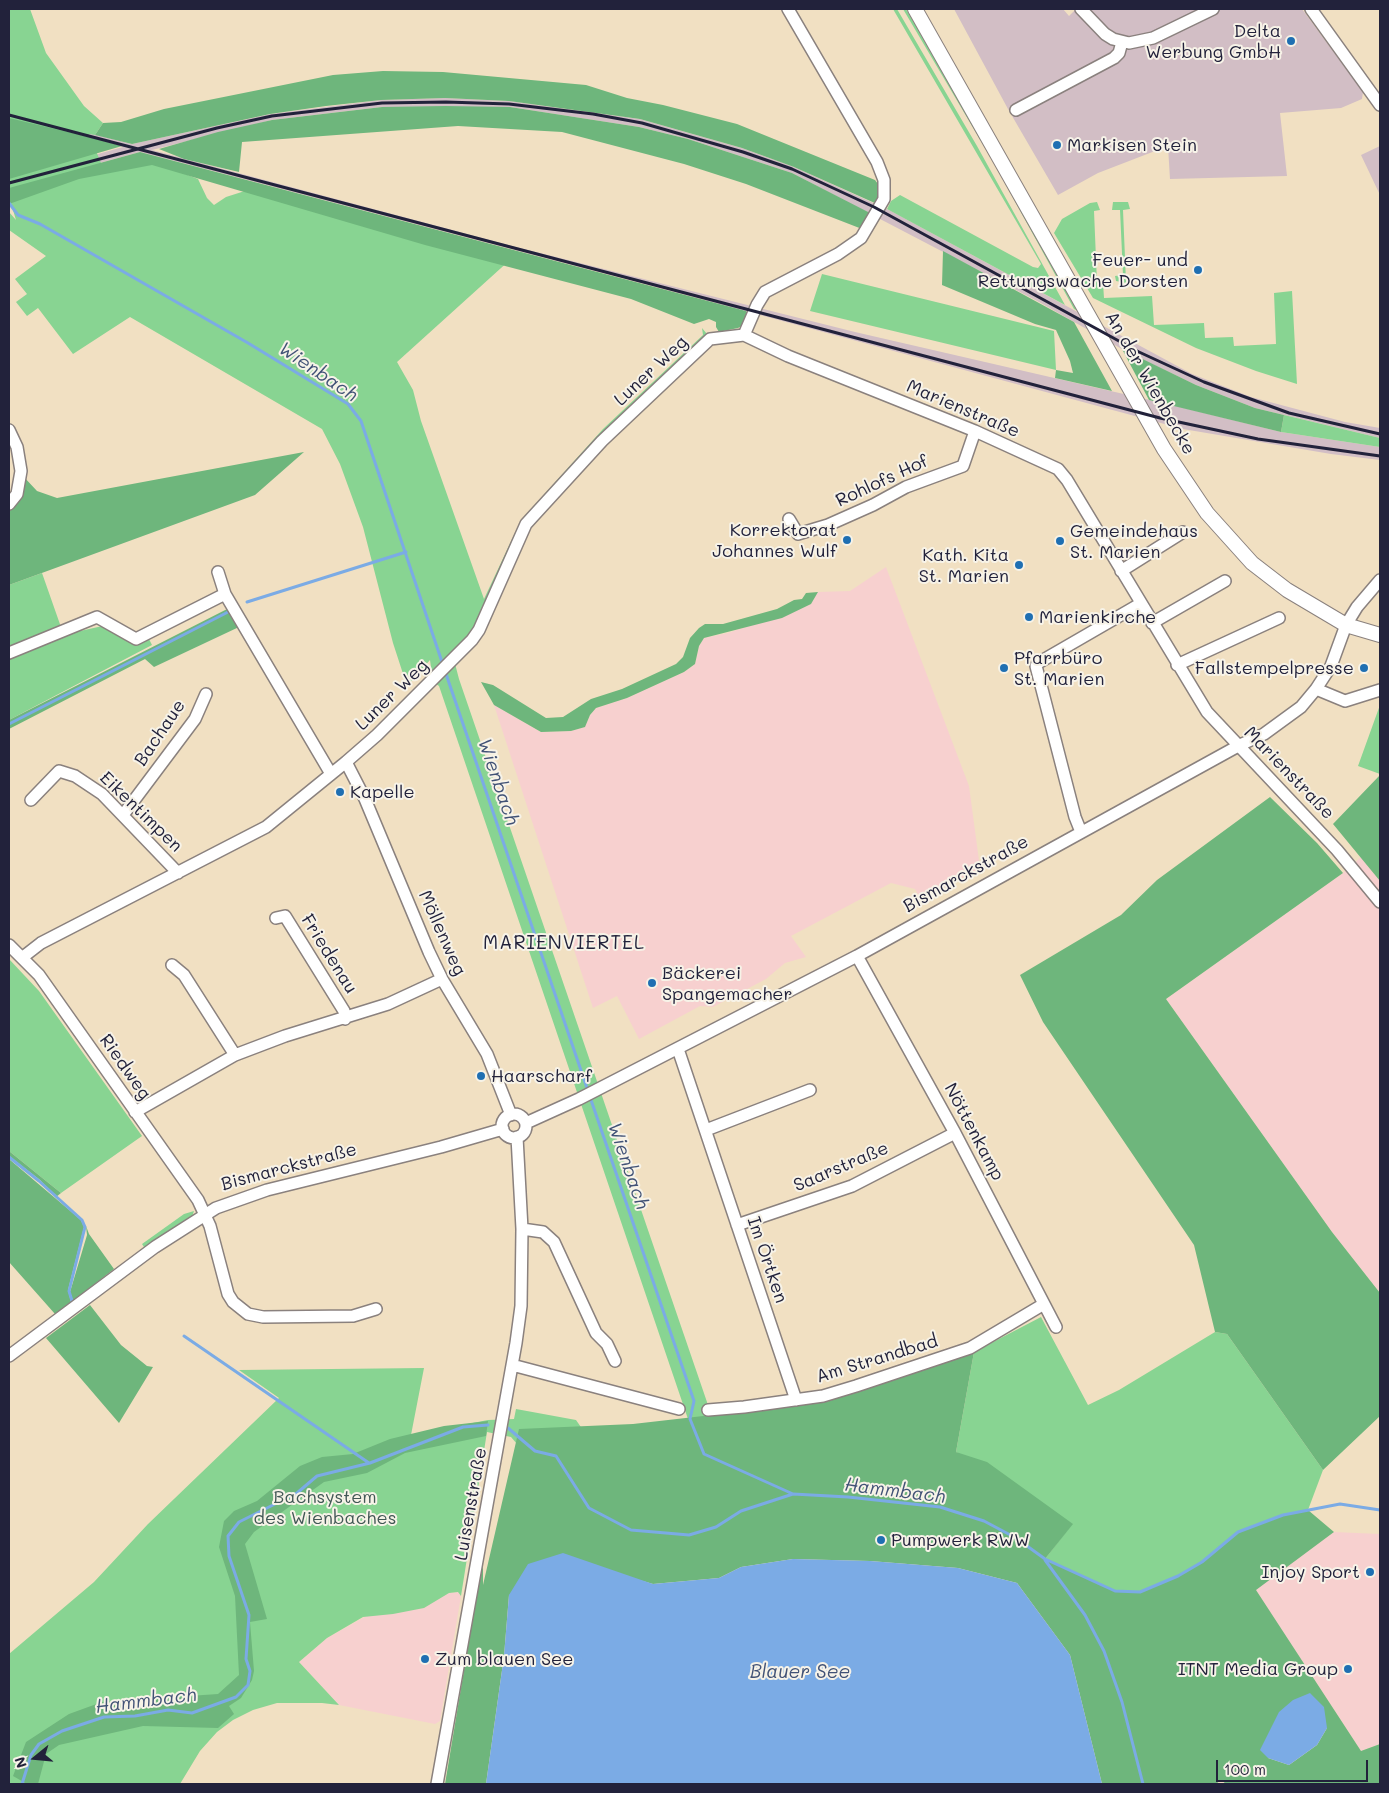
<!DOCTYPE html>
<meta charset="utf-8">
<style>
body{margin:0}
#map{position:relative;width:1389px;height:1793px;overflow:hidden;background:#f1e0c2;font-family:Mali,sans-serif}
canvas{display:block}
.frame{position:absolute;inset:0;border:10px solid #22223b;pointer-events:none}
.north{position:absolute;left:10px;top:1733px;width:50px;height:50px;-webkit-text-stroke:4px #f7f3e8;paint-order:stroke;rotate:253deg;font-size:14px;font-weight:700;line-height:20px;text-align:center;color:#22223b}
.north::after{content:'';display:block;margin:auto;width:18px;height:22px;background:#22223b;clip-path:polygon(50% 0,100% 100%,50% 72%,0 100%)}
.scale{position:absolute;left:1216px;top:1760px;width:152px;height:22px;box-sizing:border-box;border:2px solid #22223b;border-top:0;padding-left:6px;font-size:15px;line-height:18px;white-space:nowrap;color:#22223b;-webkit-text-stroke:4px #f7f3e8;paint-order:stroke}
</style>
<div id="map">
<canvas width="1389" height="1793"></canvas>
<div class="frame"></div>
<div class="north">N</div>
<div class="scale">100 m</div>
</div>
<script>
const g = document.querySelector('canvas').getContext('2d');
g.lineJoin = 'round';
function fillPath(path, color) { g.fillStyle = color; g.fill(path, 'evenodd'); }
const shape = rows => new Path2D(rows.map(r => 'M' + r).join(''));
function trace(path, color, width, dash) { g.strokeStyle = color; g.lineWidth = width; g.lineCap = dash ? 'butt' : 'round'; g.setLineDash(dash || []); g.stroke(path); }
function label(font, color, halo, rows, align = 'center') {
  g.font = font + ' Mali,sans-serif'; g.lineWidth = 4; g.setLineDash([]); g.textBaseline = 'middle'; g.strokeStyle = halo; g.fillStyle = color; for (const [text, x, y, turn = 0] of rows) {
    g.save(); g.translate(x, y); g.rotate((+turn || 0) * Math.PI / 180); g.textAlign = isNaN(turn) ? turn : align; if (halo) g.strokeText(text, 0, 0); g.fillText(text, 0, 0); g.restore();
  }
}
const built = shape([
 [886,567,969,786,980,868,921,900,915,889,891,883,791,936,806,957,785,963,766,979,713,1007,700,1006,639,1039,617,996,593,1008,494,705,541,732,571,731,584,727,590,715,596,708,627,698,684,672,695,664,699,646,704,638,728,633,811,604,818,592,850,591],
 [1361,857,1380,881,1380,1293,1332,1232,1166,999,1343,873],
 [1334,1532,1380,1534,1380,1744,1361,1751,1255,1589],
 [458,1592,461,1596,440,1721,435,1724,339,1705,299,1662,327,1638,377,1610,431,1595]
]);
const industrial = shape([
 [954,9,1063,9,1069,16,1076,9,1302,9,1363,92,1362,99,1341,108,1280,113,1287,176,1170,179,1168,146,1098,173,1058,195,1008,109],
 [445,98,509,101,640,119,742,148,794,167,891,211,1192,374,1251,397,1345,422,1380,428,1380,438,1255,408,1196,385,1127,352,1039,302,792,173,688,139,639,127,510,107,382,107,272,120,152,150,512,246,855,332,1180,407,1281,432,1380,447,1380,460,1331,454,1183,429,634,281,140,152,96,164,9,179,123,147,9,118,9,112,132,144,270,114,381,100],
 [1380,146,1380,195,1361,155]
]);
const green = shape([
 [9,9,30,9,46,53,84,106,103,123,95,135,89,134,101,163,147,161,180,172,198,179,207,198,214,205,226,197,248,190,511,259,397,362,413,390,421,421,484,599,521,520,603,429,703,335,702,328,707,334,703,341,671,368,620,417,525,518,472,633,453,656,459,679,707,1402,712,1427,517,1444,511,1437,487,1432,461,1596,458,1592,449,1593,424,1608,393,1614,363,1617,327,1638,299,1662,339,1705,322,1703,277,1703,253,1710,233,1720,217,1732,200,1751,180,1784,9,1784,9,1654,94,1582,148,1524,279,1398,239,1370,424,1368,411,1435,488,1420,514,1419,516,1409,576,1420,583,1430,688,1419,439,686,433,682,430,660,407,686,393,643,363,527,340,464,322,429,130,317,73,354,38,308,27,316,16,302,27,294,15,279,46,256,9,230,9,212,16,220,9,197],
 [893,9,897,9,977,146,1065,305,887,209,891,201,900,195,1033,267,1038,268,1041,264],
 [903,9,906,9,998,164,1078,311,1074,309,995,165],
 [1097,202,1100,210,1094,211,1097,283,1103,283,1104,298,1152,296,1154,325,1204,323,1205,338,1233,337,1234,346,1276,344,1274,293,1292,291,1297,384,1256,371,1196,348,1093,298,1054,233,1062,219,1090,203],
 [1113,202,1128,202,1130,209,1123,210,1126,282,1133,282,1132,284,1116,281,1115,276,1123,275,1120,210,1112,210],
 [822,274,1054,331,1056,370,810,311],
 [1284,415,1380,438,1380,447,1281,432],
 [42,573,62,630,9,650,9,585],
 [116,623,148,637,152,645,9,720,9,657,71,633],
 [1380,705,1380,774,1358,766],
 [9,959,39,991,142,1136,61,1193,9,1151],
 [194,1211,192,1217,146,1250,142,1244,184,1214],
 [1041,1317,1088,1405,1119,1390,1215,1332,1227,1334,1323,1470,1308,1510,1283,1515,1219,1547,1202,1562,1178,1576,1140,1592,1115,1591,1045,1559,1072,1524,956,1452,974,1352]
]);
const forest = shape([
 [383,71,443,72,586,85,627,98,663,105,737,124,875,180,878,184,880,200,877,204,794,167,742,148,640,119,509,101,445,98,381,100,326,106,270,114,132,144,95,135,103,123,121,122,164,109,333,75],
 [445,106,510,107,639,127,688,139,792,173,870,213,862,229,746,184,684,164,562,132,458,126,242,142,239,172,184,159,159,149,218,132,272,120,382,107],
 [9,118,93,138,122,146,9,179],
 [140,152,746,311,748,314,747,323,738,328,719,332,716,327,716,322,709,319,694,324,631,299,425,245,152,165,79,179,9,204,9,188],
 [943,251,1074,322,1112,391,1055,378,1056,370,1073,373,1070,361,1056,330,1035,324,942,285],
 [1122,349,1196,385,1255,408,1284,415,1281,432,1149,400],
 [304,452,255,495,9,585,9,508,23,476,37,491,57,498],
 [818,592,811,604,782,618,704,638,699,646,695,664,684,672,627,698,596,708,590,715,585,727,571,731,541,732,494,705,481,682,493,685,546,718,563,717,591,699,622,689,676,664,683,657,690,638,699,628,705,624,723,624,777,609,794,600,802,599,806,593],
 [235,605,239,627,154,667,145,659,9,729,9,720],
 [1380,775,1380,881,1333,824],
 [1270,797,1317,843,1343,873,1166,999,1332,1232,1380,1293,1380,1416,1323,1470,1227,1334,1215,1332,1194,1245,1043,1022,1020,975,1121,915,1157,880],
 [9,1151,61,1193,56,1197,40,1180,9,1156],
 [9,1159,81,1220,84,1227,68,1290,71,1302,55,1314,9,1262],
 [86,1226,89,1234,114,1269,73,1301,70,1292,87,1235],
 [90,1305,121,1345,147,1366,153,1367,119,1423,46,1338],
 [974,1352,956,1452,987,1462,1073,1524,1045,1559,1115,1591,1140,1592,1178,1576,1202,1562,1238,1532,1283,1515,1308,1510,1334,1532,1256,1590,1361,1751,1380,1744,1380,1784,1226,1784,1221,1780,1216,1784,1102,1784,1070,1655,1017,1583,958,1568,870,1561,793,1559,741,1567,719,1578,653,1584,615,1573,509,1595,504,1656,486,1784,445,1784,476,1598,483,1565,483,1585,519,1429,633,1424,826,1402],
 [1327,1728,1317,1745,1289,1765,1268,1758],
 [488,1421,486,1436,405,1453,367,1473,324,1482,254,1532,245,1544,267,1619,250,1622,254,1671,252,1680,241,1698,229,1706,234,1714,218,1728,143,1726,59,1745,46,1754,38,1784,27,1784,13,1776,26,1742,69,1714,102,1702,218,1694,239,1675,235,1596,219,1547,224,1521,234,1511,257,1501,300,1466,322,1457,353,1454,390,1439,444,1426]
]);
const water = shape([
 [563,1553,653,1584,719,1578,741,1567,793,1559,870,1561,958,1568,1017,1583,1070,1655,1102,1784,486,1784,504,1656,509,1595,528,1564],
 [1310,1693,1324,1707,1327,1728,1317,1745,1289,1765,1268,1758,1260,1750,1279,1712,1293,1700]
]);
const stream = shape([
 [9,203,18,215,40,224,248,343,348,404,361,421,443,665],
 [247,602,406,552],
 [445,671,588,1091],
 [9,724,230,611],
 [590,1097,694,1401,690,1419,704,1454,793,1494],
 [9,1157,39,1181,82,1220,85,1227,69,1291,72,1301],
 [184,1336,369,1463],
 [508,1428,535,1451,556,1456,589,1508,631,1530,689,1535,716,1527,741,1511,793,1494,848,1497,940,1507,984,1521,1016,1538,1045,1559,1115,1591,1140,1592,1178,1576,1202,1562,1238,1532,1283,1515,1340,1504,1380,1510],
 [1045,1560,1085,1615,1104,1651,1122,1702,1143,1784],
 [22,1784,31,1755,39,1744,62,1731,104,1717,135,1716,168,1710,192,1713,236,1697,248,1685,250,1671,246,1659,249,1615,229,1556,228,1536,239,1522,297,1493,317,1476,370,1463,463,1427,488,1425]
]);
const minor = shape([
 [1081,9,1105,34,1113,39,1129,43,1153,38,1213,9],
 [1311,9,1380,105],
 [1016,110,1114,58,1119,53,1122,42],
 [744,335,757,305,765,292,838,254,861,238,884,199,884,180,877,162,788,9],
 [9,430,17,447,21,471,17,494,9,504],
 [789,519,798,534,828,525,873,505,906,487,963,466,975,431],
 [1121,571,1183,532],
 [218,572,225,594,331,774],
 [1152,623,1225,581],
 [9,653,97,617,136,639,225,594],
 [1177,665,1279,618],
 [1316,689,1345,701,1380,690],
 [346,762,365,799,429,952,442,979,487,1054,511,1115],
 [31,800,59,771,75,776,102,794,178,873],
 [123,815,195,719,206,694],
 [1081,832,1075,817,1036,666,1038,663,1140,604],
 [276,918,285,916,344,1011,345,1019],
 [9,945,39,975,198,1200,210,1226,228,1294,233,1302,248,1314,263,1317,353,1316,376,1309],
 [857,956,955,1133,1056,1327],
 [23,957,41,943,266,827,346,762,377,735,472,640,479,630,526,524,602,441,710,339,744,335,788,356,975,431,1058,469,1067,480,1207,712,1337,850,1380,902],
 [172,965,184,975,235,1055],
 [678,1049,796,1400],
 [135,1112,235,1055,285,1036,388,1004,442,979],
 '502 1126a12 12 0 1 1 24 0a12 12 0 1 1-24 0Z',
 [526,1123,579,1099,857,956,1240,745,1264,734,1301,707,1316,689,1331,666,1346,625,1357,607,1380,580],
 [706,1130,810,1090],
 [737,1225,852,1186,955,1133],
 [522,1229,543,1232,554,1242,596,1333,607,1344,615,1361],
 [9,1356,155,1247,216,1208,267,1190,441,1147,503,1129],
 [512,1365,679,1409],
 [708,1410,744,1407,823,1396,856,1386,970,1348,1044,1304],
 [437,1784,516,1343,521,1306,522,1229,517,1137]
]);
const tertiary = shape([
 [915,9,1164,449,1207,513,1252,563,1287,590,1346,625,1380,635]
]);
const rail = shape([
 [9,115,1160,418,1258,439,1380,456],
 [9,183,217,128,272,116,382,103,446,102,509,104,593,114,642,123,743,152,792,169,874,207,1139,352,1204,382,1289,413,1380,434]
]);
const markers = [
 [1291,41,5,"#1f6fb2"],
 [1057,145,5,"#1f6fb2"],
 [1198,270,5,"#1f6fb2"],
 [847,540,5,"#1f6fb2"],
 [1060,541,5,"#1f6fb2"],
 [1019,565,5,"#1f6fb2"],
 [1029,617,5,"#1f6fb2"],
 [1004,668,5,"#1f6fb2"],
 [1364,668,5,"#1f6fb2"],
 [340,792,5,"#1f6fb2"],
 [652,983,5,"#1f6fb2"],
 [481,1076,5,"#1f6fb2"],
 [881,1540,5,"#1f6fb2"],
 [1370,1572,5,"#1f6fb2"],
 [425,1659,5,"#1f6fb2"],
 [1348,1669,5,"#1f6fb2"]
];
const poiNames = [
 ["Delta",1281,31,"right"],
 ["Werbung GmbH",1281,52,"right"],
 ["Markisen Stein",1067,145],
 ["Feuer- und",1188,260,"right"],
 ["Rettungswache Dorsten",1188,281,"right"],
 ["Korrektorat",837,530,"right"],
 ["Johannes Wulf",837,551,"right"],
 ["Gemeindehaus",1070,531],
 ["St. Marien",1070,552],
 ["Kath. Kita",1009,555,"right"],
 ["St. Marien",1009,576,"right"],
 ["Marienkirche",1039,617],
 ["Pfarrbüro",1014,658],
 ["St. Marien",1014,679],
 ["Fallstempelpresse",1354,668,"right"],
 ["Kapelle",350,792],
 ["Bäckerei",662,973],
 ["Spangemacher",662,994],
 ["Haarscharf",491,1076],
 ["Pumpwerk RWW",891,1540],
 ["Injoy Sport",1360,1572,"right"],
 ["Zum blauen See",435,1659],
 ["ITNT Media Group",1338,1669,"right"]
];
const streetNames = [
 ["Luner Weg",651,371,-43],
 ["An der Wienbecke",1150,383,60],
 ["Marienstraße",963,409,23],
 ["Rohlofs Hof",882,481,-25],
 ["Luner Weg",392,695,-44],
 ["Bachaue",160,733,-56],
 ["Marienstraße",1289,773,46],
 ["Eikentimpen",141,812,44],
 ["Bismarckstraße",966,874,-29],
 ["Möllenweg",442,933,66],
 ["Friedenau",329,954,58],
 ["Riedweg",125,1067,55],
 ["Nöttenkamp",974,1132,62],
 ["Bismarckstraße",289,1167,-15],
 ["Saarstraße",841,1167,-23],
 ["Im Örtken",767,1260,71],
 ["Am Strandbad",877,1359,-17],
 ["Luisenstraße",471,1504,-80]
];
const parkNames = [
 ["Bachsystem",325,1497],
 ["des Wienbaches",325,1518]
];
const waterNames = [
 ["Wienbach",318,372,34],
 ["Wienbach",498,782,71],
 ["Wienbach",628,1166,71],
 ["Hammbach",895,1491,7],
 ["Blauer See",800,1672],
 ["Hammbach",146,1701,-7]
];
const neighbourhoodNames = [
 ["MARIENVIERTEL",564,943]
];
fillPath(built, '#f7d0cf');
fillPath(industrial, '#d2bec5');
fillPath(green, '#88d492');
fillPath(forest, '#6eb67c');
fillPath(water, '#7babe5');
trace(stream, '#7babe5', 3);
trace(minor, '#8a817e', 14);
trace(tertiary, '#8a817e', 16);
trace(minor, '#fff', 11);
trace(tertiary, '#fff', 14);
trace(rail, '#22223b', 3);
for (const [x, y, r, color] of markers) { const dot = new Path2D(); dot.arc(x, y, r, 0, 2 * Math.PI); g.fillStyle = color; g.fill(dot); trace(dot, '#f7f3e8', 2); }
label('18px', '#22223b', '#f7f3e8', poiNames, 'left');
label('18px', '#22223b', '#f7f3e8', streetNames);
label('18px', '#415755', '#f7f3e8', parkNames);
label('italic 19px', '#415276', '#f7f3e8', waterNames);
g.letterSpacing = '1px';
label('19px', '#22223b', '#f7f3e8', neighbourhoodNames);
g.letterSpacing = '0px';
</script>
